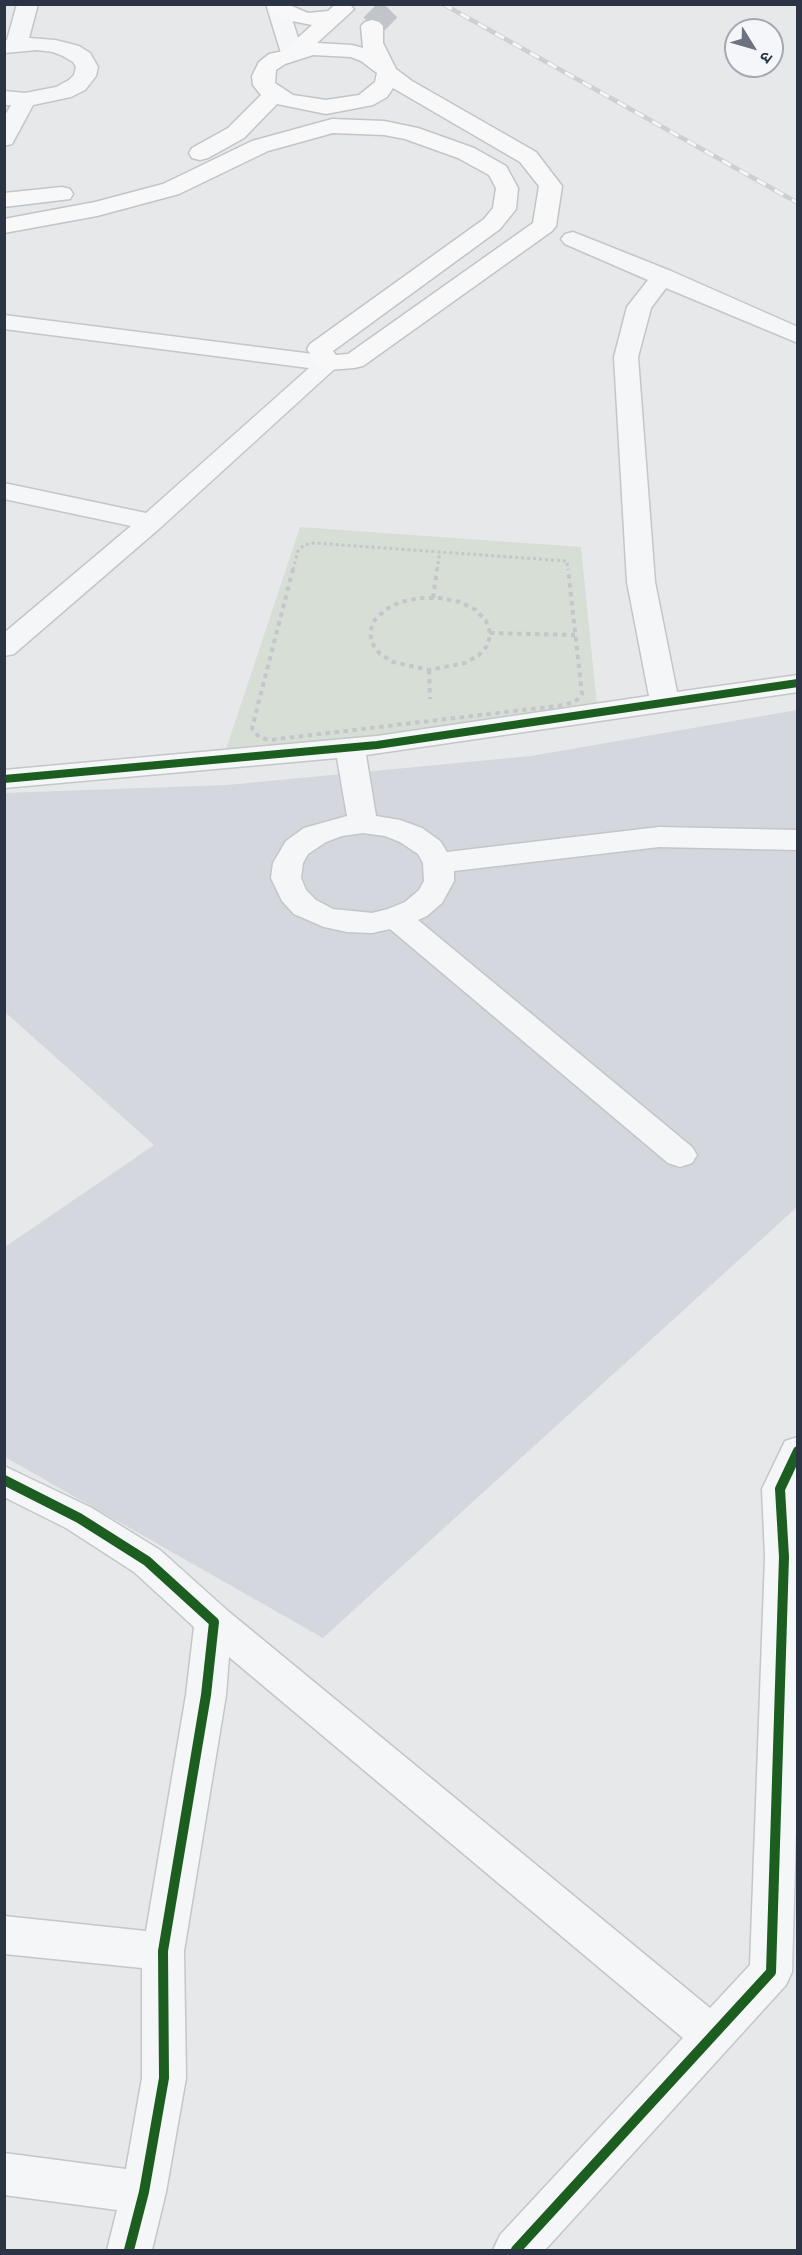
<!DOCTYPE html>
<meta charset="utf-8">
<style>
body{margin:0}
#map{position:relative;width:802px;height:2255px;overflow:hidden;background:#e6e8ea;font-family:"Exo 2","Noto Sans Devanagari",sans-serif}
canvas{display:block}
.frame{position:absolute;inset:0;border:6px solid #2b3445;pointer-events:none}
.north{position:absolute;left:724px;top:18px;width:60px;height:60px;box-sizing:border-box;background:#f4f6f9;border:2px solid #a4a8b1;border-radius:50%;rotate:127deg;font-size:16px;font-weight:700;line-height:24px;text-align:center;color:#2b3445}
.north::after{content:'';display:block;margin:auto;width:21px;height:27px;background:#6c737f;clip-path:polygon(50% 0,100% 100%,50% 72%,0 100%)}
</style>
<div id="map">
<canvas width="802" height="2255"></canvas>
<div class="frame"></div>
<div class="north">उ</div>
</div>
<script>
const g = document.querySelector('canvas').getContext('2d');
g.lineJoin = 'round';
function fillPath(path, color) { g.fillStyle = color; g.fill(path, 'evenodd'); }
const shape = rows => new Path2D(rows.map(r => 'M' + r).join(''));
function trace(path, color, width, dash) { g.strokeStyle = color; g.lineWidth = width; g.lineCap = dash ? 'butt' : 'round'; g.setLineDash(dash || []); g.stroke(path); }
const built = shape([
 [797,710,797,1207,323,1638,5,1457,5,1247,154,1145,5,1012,5,793,227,785,531,756]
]);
const green = shape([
 [300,527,581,547,597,706,408,734,225,752]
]);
const majorTunnel = shape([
 [372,26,394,4]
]);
const pathFar1 = shape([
 [293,570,298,551,304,545,314,543,567,561,568,570],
 [437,570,440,552]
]);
const path = shape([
 [293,569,252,728,259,737,269,740,565,705,577,700,582,694,568,569],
 [420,598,440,598,460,602,476,610,486,621,490,633,488,645,479,655,465,663,429,670,393,662,380,654,372,643,370,632,374,621,385,610,400,602,420,598],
 [433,598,437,569],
 [490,633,575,635],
 [429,670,430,699]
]);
const minor = shape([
 [17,4,38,4,29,38,55,40,79,46,90,53,98,67,96,76,85,90,71,97,33,105,12,144,4,146,4,117,11,105,4,105,4,91,25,93,56,87,69,80,74,75,76,67,73,62,63,56,53,52,37,50,4,53,4,41,7,40,17,4],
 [266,4,287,4,303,53,300,58,292,59,284,58,281,53,266,4],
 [573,232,671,271,798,327,798,343,666,288,651,308,638,357,655,582,677,692,798,675,798,692,366,755,376,816,400,820,422,828,440,841,447,852,659,827,798,830,798,850,659,847,454,871,454,881,442,903,427,916,418,920,692,1147,697,1155,692,1163,680,1167,668,1163,390,929,372,933,347,932,324,927,294,914,282,901,271,878,273,863,286,841,304,828,347,816,337,758,4,788,4,770,377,736,649,696,627,582,614,357,627,307,648,280,565,244,561,239,565,234,573,232],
 [363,833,385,836,400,842,418,854,423,863,424,881,419,890,405,902,388,909,372,913,333,909,316,900,306,890,301,878,303,863,308,854,326,842,342,836,363,833],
 [4,315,329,356,338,358,341,363,160,528,14,654,4,656,4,633,131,526,4,499,4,483,146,513,309,368,4,329,4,315],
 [798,1437,798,1761,792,1972,786,1985,545,2250,493,2250,500,2235,683,2038,229,1657,226,1695,184,1951,186,2078,166,2192,152,2250,107,2250,117,2210,4,2195,4,2153,126,2169,142,2078,142,1968,4,1954,4,1916,146,1931,186,1695,194,1627,134,1572,66,1528,4,1497,4,1466,92,1508,160,1550,228,1611,710,2008,750,1965,765,1557,762,1489,785,1441,798,1437]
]);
const major = shape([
 [270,4,287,4,308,13,328,11,336,4,350,5,354,9,350,13,317,43,352,45,363,48,361,26,365,22,372,20,379,22,383,26,383,43,396,69,412,81,536,152,562,186,556,226,552,231,363,366,354,368,329,370,320,368,307,349,310,344,484,219,493,208,496,188,489,175,458,158,405,139,384,135,333,133,268,151,179,194,97,216,4,233,4,219,95,202,163,184,252,141,332,119,384,121,418,128,474,148,506,166,518,188,516,209,500,229,333,351,336,355,348,354,533,223,539,186,520,162,393,88,387,97,373,105,326,114,277,104,244,138,208,158,200,160,192,158,189,153,192,148,228,128,261,95,253,85,252,76,259,62,269,54,283,51,312,25,287,20,271,12,268,8,270,4],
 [313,55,351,57,361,61,377,73,375,82,359,95,326,100,293,95,275,83,276,70,285,64,313,55],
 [62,187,70,189,73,194,70,199,4,207,4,193,62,187]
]);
const rail = shape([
 [443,4,798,203]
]);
const cyclewayFar1 = shape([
 [4,779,377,745,798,683]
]);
const cycleway = shape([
 [4,1480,79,1518,147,1561,214,1622,206,1695,163,1951,164,2078,144,2192,129,2250],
 [516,2250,771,1972,784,1557,780,1489,798,1451]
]);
fillPath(built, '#d4d7dd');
fillPath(green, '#d6ded6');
trace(majorTunnel, '#c1c4c9', 24, [24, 12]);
trace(minor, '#c4c6c8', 3);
trace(major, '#c2c5c8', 3);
trace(pathFar1, '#c5c6ca', 3, [3, 3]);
trace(path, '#c5c6ca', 4, [4.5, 4.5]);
fillPath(minor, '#f5f6f7');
fillPath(major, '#f8f8f8');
trace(rail, '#cecfd2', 4.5);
trace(rail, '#f4f6f9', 3, [10]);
trace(cyclewayFar1, '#1b5e20', 8);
trace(cycleway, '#1b5e20', 10);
</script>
